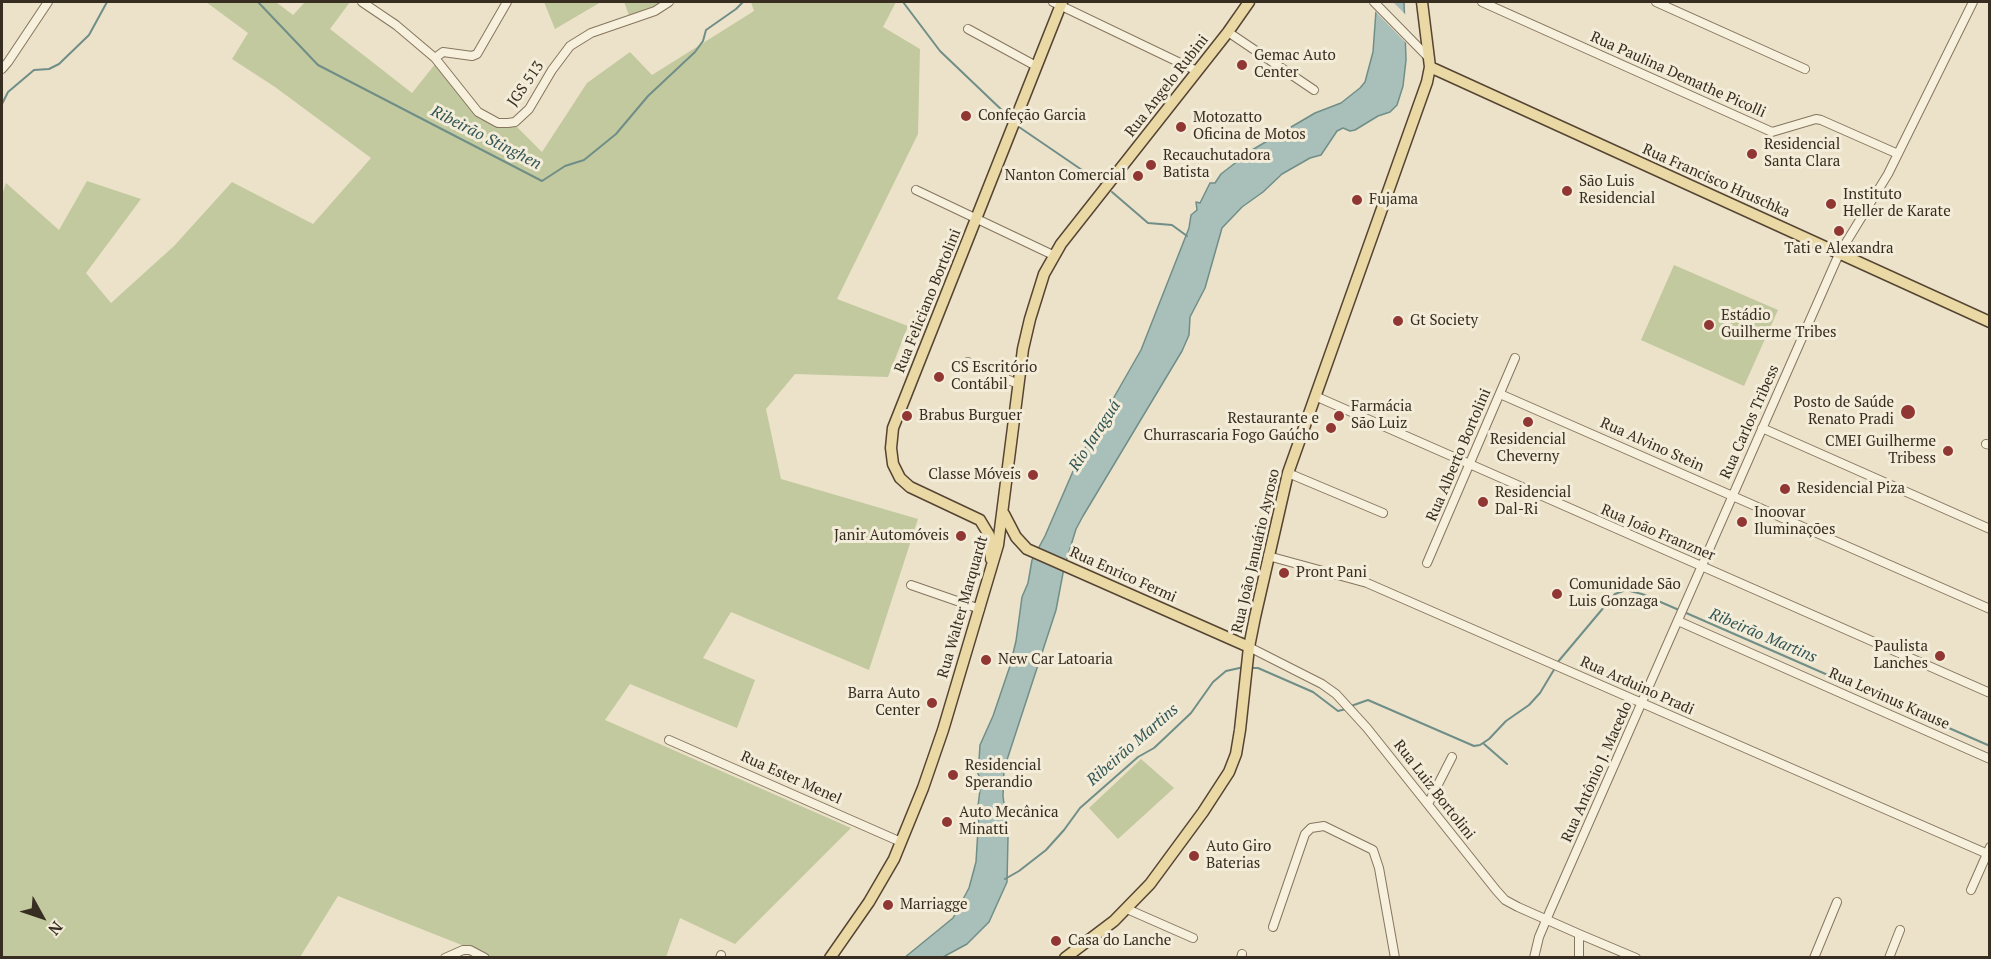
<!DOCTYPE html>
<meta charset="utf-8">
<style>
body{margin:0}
#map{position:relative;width:1991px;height:959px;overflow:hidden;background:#ebe2c9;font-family:"PT Serif",serif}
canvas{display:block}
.frame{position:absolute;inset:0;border:3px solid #382d21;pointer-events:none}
.north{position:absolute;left:12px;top:887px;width:60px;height:60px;-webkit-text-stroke:4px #f3ecd8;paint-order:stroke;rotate:130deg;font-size:16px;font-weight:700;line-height:24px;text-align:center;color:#382d21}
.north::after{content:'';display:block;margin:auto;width:21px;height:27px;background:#382d21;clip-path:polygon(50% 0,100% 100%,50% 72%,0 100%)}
</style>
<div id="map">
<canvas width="1991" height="959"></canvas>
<div class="frame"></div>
<div class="north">N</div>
</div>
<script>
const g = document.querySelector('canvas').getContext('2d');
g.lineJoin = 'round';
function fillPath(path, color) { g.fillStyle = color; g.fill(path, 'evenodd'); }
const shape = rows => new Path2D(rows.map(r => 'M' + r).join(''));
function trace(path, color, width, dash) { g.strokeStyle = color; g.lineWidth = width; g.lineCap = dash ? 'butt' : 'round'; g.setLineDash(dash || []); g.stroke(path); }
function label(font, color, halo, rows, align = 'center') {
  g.font = font + ' "PT Serif",serif'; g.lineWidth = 6; g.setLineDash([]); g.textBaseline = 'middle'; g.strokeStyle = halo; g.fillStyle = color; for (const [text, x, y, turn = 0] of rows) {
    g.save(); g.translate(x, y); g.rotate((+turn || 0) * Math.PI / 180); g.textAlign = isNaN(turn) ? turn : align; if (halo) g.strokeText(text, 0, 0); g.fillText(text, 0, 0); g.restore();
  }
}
const green = shape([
 [206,2,276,2,293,15,305,2,350,2,330,29,412,93,440,58,474,105,500,121,512,122,542,152,587,83,630,52,652,75,754,11,751,2,896,2,883,27,920,49,918,134,837,299,908,326,888,377,795,374,766,409,781,479,918,519,869,670,731,612,703,658,755,680,737,728,630,684,605,720,851,828,735,944,680,918,666,957,492,957,338,896,300,957,2,958,2,195,6,183,59,230,87,181,141,199,86,273,111,303,174,246,232,182,313,224,371,158,275,87,232,59,248,33],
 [544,2,601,2,555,29],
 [624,2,666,2,630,18],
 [1674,265,1778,310,1744,386,1641,340],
 [1141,759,1174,788,1118,839,1089,808]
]);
const water = shape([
 [1374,2,1404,2,1406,60,1403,86,1397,105,1390,112,1378,116,1355,130,1350,131,1343,128,1337,131,1321,155,1310,158,1282,174,1263,192,1242,207,1222,228,1205,288,1190,317,1189,335,1182,351,1083,516,1076,529,1064,568,1056,610,1004,769,1003,796,1008,837,1007,882,989,922,967,944,943,957,904,958,953,918,969,888,976,862,979,813,978,806,980,790,979,776,976,769,979,761,980,745,993,716,1010,666,1016,641,1022,597,1028,583,1032,560,1045,536,1077,462,1141,350,1189,228,1191,215,1197,210,1196,202,1200,203,1210,183,1215,183,1221,174,1252,150,1315,113,1341,103,1360,88,1365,82,1373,52,1376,11,1374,2]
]);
const pier = shape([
 [1371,2,1393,2,1407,16,1409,46,1373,9]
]);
const stream = shape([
 [258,2,318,65,542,181,565,166,584,160,616,134,648,96,695,52,703,41,706,30,736,9,743,2],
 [903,2,940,51,1006,114],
 [2,104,8,92,34,70,49,69,59,64,89,35,107,2],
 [1019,127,1104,185],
 [1112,192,1148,223,1172,225,1187,236],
 [1684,612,1990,746],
 [1557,663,1615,594,1626,590,1642,594,1679,610],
 [1249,668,1258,668,1313,692,1338,711,1346,709],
 [1351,706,1368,700,1474,746,1480,745,1489,739,1506,721,1529,705,1540,693,1555,668],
 [1484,744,1507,764],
 [1005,879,1019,871,1046,850,1064,830,1080,808,1138,757,1154,748,1171,732,1191,713,1213,682,1226,671,1244,667]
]);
const minor = shape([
 [362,2,396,25,435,58,478,112,498,123,508,123,515,122,529,109,552,70,570,46,591,33,655,11,669,2],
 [1053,2,1197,71],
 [1374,2,1429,58],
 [1482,2,1772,132,1816,119,1821,120,1898,154],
 [1656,2,1805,69],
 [968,29,1036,66],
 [1228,32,1314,90],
 [435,58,443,52,472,56,477,54,507,2],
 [2,69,8,62,48,2],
 [916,190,1053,255],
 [968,362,1018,384],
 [1500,394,1990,609],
 [1315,396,1990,693],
 [1762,428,1990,529],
 [1986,444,1990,445],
 [1288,473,1383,513],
 [1268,556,1367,583,1990,855],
 [1427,563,1515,358],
 [911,585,980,609],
 [1678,621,1990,759],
 [1249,647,1322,684,1336,694,1367,728,1496,890,1505,900,1518,907,1579,934,1579,958],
 [669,740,901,842],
 [1428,804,1452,757],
 [1971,890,1990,847],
 [1127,909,1193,938],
 [1273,927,1305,834,1311,828,1324,826,1373,850,1379,868,1395,958],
 [1579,934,1636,958],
 [445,958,463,950,470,950,485,958],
 [720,958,721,955],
 [1241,958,1242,954],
 [1534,958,1539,937,1550,911,1839,254,1888,174,1973,2],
 [1814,958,1837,902],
 [1889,958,1900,930]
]);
const major = shape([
 [1430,67,1990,322],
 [1004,514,1016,537,1027,549,1249,647],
 [991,559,989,535,980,520,910,487,900,478,893,464,891,448,893,428,1062,2],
 [830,958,869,902,894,859,923,788,943,730,998,545,1023,349,1030,319,1044,274,1061,244,1228,32,1249,2],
 [1065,958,1114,921,1150,884,1203,812,1229,772,1236,754,1240,730,1249,647,1255,617,1288,473,1427,82,1430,67,1422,2]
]);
const markers = [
 [1242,65,6,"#903734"],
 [966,116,6,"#903734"],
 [1181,127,6,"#903734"],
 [1752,154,6,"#903734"],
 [1151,165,6,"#903734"],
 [1138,176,6,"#903734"],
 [1567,191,6,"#903734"],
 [1357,200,6,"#903734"],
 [1831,204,6,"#903734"],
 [1839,231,6,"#903734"],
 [1398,321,6,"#903734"],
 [1709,325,6,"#903734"],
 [939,377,6,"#903734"],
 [1908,412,8,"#903734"],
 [907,416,6,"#903734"],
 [1339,416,6,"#903734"],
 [1528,422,6,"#903734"],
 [1331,428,6,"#903734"],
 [1948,451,6,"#903734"],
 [1033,475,6,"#903734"],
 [1785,489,6,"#903734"],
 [1483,502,6,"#903734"],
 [1742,522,6,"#903734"],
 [961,536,6,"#903734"],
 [1284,573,6,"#903734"],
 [1557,594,6,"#903734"],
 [1940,656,6,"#903734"],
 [986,660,6,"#903734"],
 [932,703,6,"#903734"],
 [953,775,6,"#903734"],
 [947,822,6,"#903734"],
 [1194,856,6,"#903734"],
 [888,905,6,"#903734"],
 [1056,941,6,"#903734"]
];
const poiNames = [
 ["Gemac Auto",1254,56],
 ["Center",1254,73],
 ["Confeção Garcia",978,116],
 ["Motozatto",1193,118],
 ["Oficina de Motos",1193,135],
 ["Residencial",1764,145],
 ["Santa Clara",1764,162],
 ["Recauchutadora",1163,156],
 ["Batista",1163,173],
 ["Nanton Comercial",1126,176,"right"],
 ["São Luis",1579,182],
 ["Residencial",1579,199],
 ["Instituto",1843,195],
 ["Heller de Karate",1843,212],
 ["Fujama",1369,200],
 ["Tati e Alexandra",1839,249,"center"],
 ["Estádio",1721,316],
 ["Guilherme Tribes",1721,333],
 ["Gt Society",1410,321],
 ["CS Escritório",951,368],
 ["Contábil",951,385],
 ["Posto de Saúde",1894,403,"right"],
 ["Renato Pradi",1894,420,"right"],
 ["Farmácia",1351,407],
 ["São Luiz",1351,424],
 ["Brabus Burguer",919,416],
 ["Restaurante e",1319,419,"right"],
 ["Churrascaria Fogo Gaúcho",1319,436,"right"],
 ["Residencial",1528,440,"center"],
 ["Cheverny",1528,457,"center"],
 ["CMEI Guilherme",1936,442,"right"],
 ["Tribess",1936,459,"right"],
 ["Classe Móveis",1021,475,"right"],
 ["Residencial Piza",1797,489],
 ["Residencial",1495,493],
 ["Dal-Ri",1495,510],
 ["Inoovar",1754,513],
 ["Iluminações",1754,530],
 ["Janir Automóveis",949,536,"right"],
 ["Pront Pani",1296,573],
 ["Comunidade São",1569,585],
 ["Luis Gonzaga",1569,602],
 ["Paulista",1928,647,"right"],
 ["Lanches",1928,664,"right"],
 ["New Car Latoaria",998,660],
 ["Barra Auto",920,694,"right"],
 ["Center",920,711,"right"],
 ["Residencial",965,766],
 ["Sperandio",965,783],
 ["Auto Mecânica",959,813],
 ["Minatti",959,830],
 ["Auto Giro",1206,847],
 ["Baterias",1206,864],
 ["Marriagge",900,905],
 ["Casa do Lanche",1068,941]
];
const streetNames = [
 ["Rua Paulina Demathe Picolli",1678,75,24],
 ["JGS 513",526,84,-55],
 ["Rua Angelo Rubini",1167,86,-52],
 ["Rua Francisco Hruschka",1716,181,24],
 ["Rua Feliciano Bortolini",928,301,-68],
 ["Rua Carlos Tribess",1750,422,-66],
 ["Rua Alvino Stein",1652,445,24],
 ["Rua Alberto Bortolini",1459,455,-67],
 ["Rua João Franzner",1658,533,23],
 ["Rua João Januário Ayroso",1256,551,-77],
 ["Rua Enrico Fermi",1123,575,24],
 ["Rua Walter Marquardt",963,607,-74],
 ["Rua Arduino Pradi",1637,686,24],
 ["Rua Levinus Krause",1889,699,24],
 ["Rua Antônio J. Macedo",1597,772,-66],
 ["Rua Ester Menel",791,778,24],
 ["Rua Luiz Bortolini",1434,790,52]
];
const waterNames = [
 ["Ribeirão Stinghen",486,138,27],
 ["Rio Jaraguá",1095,436,-57],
 ["Ribeirão Martins",1763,636,23],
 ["Ribeirão Martins",1133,745,-41]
];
fillPath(green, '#c2c99e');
fillPath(water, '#a9c0ba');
trace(water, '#708e88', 1.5);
fillPath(pier, '#ebe2c9');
trace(stream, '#708e88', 2);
trace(minor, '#86755f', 10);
trace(major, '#543', 13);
trace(minor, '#f6f0dc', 8);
trace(major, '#ead8a5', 10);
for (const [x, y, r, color] of markers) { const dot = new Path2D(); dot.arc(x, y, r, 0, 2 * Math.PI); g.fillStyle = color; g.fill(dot); trace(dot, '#f3ecd8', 2); }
label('15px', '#382d21', '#f3ecd8', poiNames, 'left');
label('15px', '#382d21', '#f3ecd8', streetNames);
label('italic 16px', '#325655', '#f3ecd8', waterNames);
</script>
